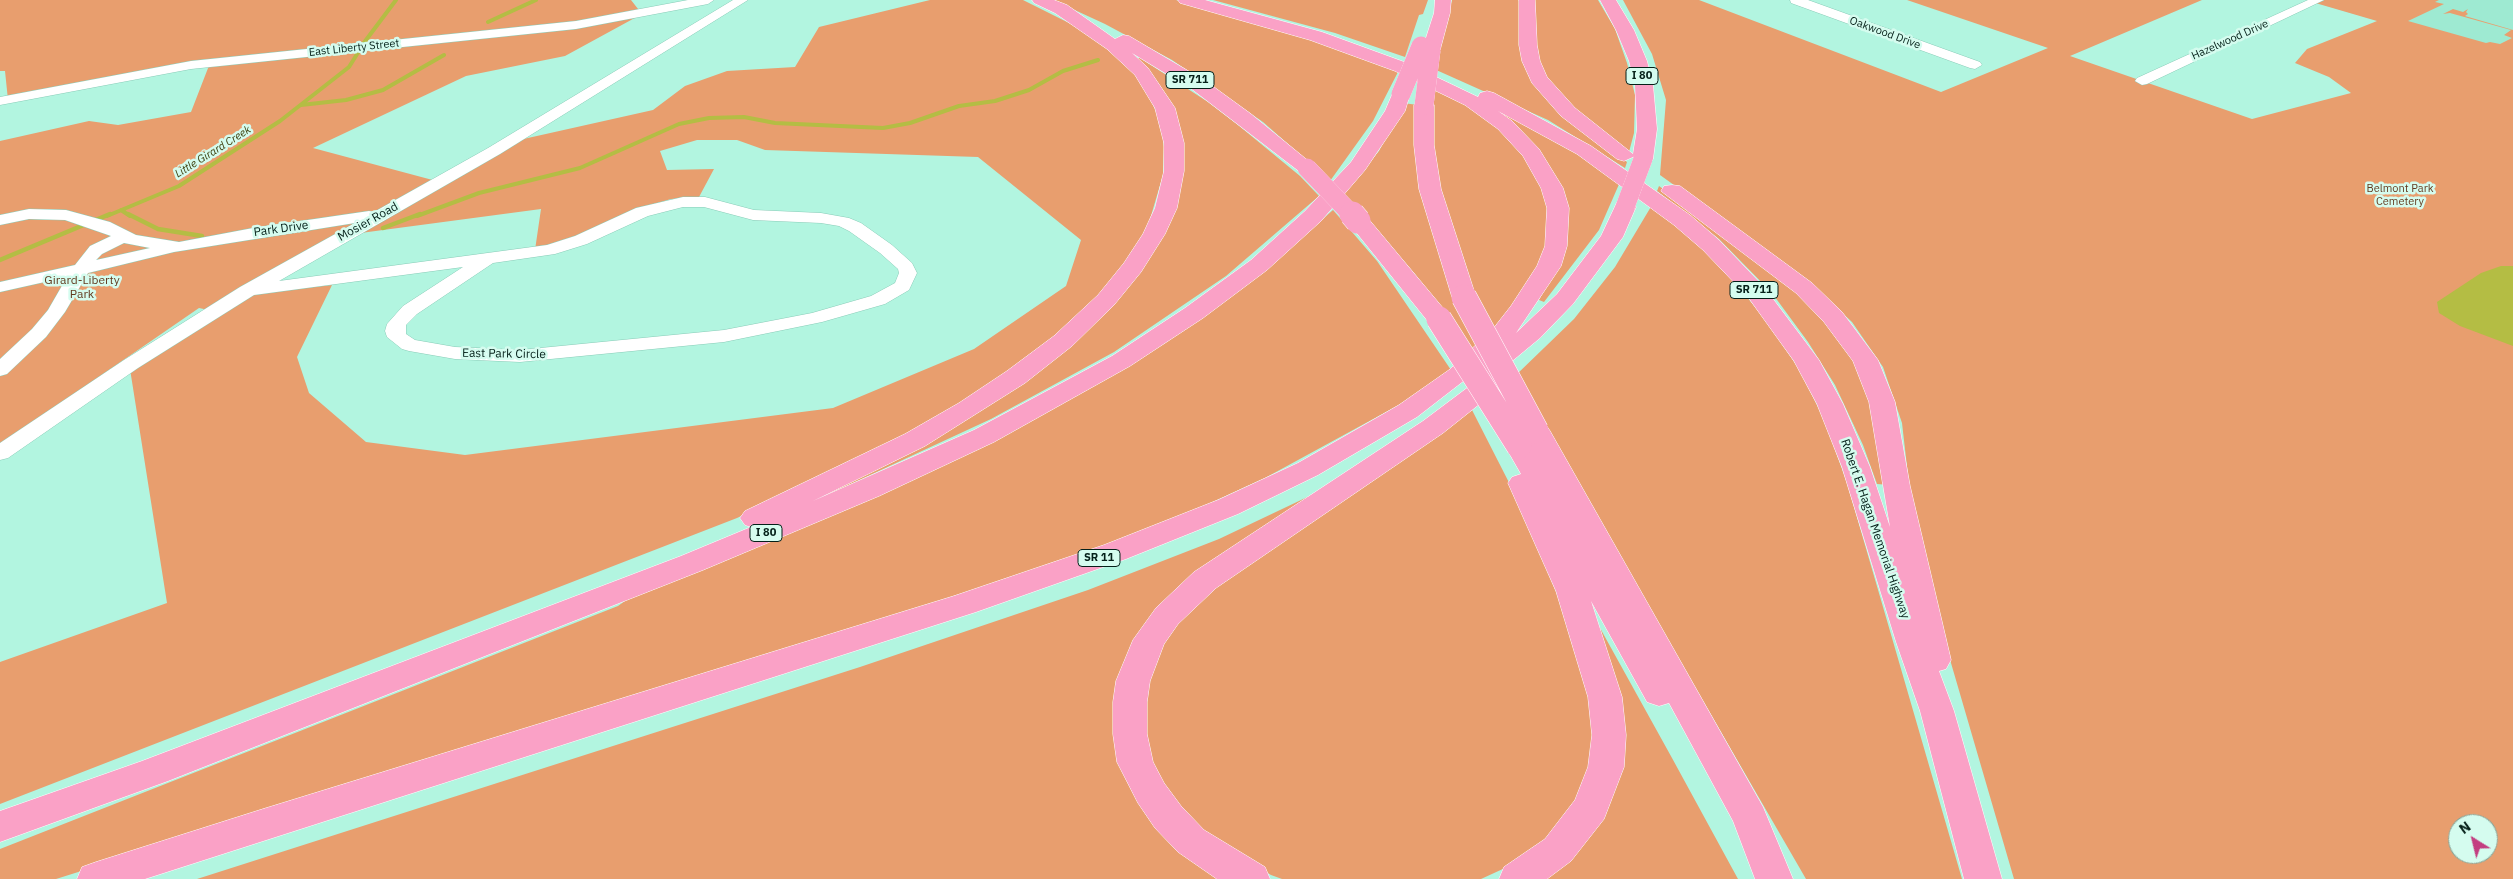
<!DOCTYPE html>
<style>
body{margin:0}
#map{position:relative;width:2513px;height:879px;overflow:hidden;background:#b2f5e0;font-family:"IBM Plex Sans",sans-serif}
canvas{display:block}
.north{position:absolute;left:2448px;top:814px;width:50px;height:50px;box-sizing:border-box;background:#d5fcef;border:1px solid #82a499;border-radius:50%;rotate:324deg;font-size:14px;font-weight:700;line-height:20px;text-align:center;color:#052019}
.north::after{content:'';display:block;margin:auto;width:18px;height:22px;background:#c33e81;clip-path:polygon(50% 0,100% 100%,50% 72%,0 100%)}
</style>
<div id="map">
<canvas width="2513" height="879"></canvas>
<div class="north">N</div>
</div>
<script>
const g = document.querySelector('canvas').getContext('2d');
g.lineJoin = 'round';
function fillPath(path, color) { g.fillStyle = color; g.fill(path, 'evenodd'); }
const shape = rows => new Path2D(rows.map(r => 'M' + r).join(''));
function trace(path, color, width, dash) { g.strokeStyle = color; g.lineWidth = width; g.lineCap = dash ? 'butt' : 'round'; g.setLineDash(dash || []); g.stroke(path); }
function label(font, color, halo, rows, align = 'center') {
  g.font = font + ' "IBM Plex Sans",sans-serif'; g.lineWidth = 5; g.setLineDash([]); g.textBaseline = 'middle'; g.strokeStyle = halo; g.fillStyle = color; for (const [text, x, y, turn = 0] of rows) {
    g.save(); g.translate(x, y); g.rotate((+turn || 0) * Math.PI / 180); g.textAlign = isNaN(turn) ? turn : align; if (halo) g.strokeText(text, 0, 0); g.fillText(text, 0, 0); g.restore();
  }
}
const built = shape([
 [2318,0,2513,0,2513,44,2476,49,2313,2]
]);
const green = shape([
 [0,0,631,0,642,14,565,56,466,76,313,148,440,182,213,311,199,308,0,445,0,141,89,121,118,125,191,112,210,63,8,100,5,71,0,71],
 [930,0,1023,0,1075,26,1124,61,1146,89,1161,123,1164,147,1163,175,1148,226,1126,263,1090,306,1047,345,974,395,878,452,737,518,0,804,0,662,167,603,130,369,247,294,332,285,297,357,309,393,366,442,465,455,833,408,974,349,1066,286,1081,240,978,157,765,150,737,140,697,140,660,151,667,170,714,169,699,197,671,199,634,210,586,233,535,250,541,209,353,234,519,140,653,110,685,86,727,71,795,67,819,27],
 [1053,0,1176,0,1281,30,1399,70,1373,121,1330,181,1263,122,1172,60,1105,24],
 [1213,0,1428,0,1423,14,1419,15,1405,57,1335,33],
 [1452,0,1521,0,1523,53,1606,147,1627,162,1625,168,1548,120,1434,69],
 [1533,0,1598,0,1615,29,1627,63,1635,95,1634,133,1629,152,1576,112,1547,81,1535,53],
 [1623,0,1699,0,1941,92,2048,48,1907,0,2202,0,2070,56,2252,119,2351,93,2329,77,2295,63,2307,49,2377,21,2312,2,2318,0,2439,0,2435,2,2444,4,2408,21,2486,43,2490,42,2500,44,2512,38,2504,35,2511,30,2450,13,2443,14,2453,9,2463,12,2468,9,2466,12,2468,14,2465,16,2513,30,2513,879,2014,879,1944,639,1909,484,1902,423,1883,367,1852,322,1809,282,1660,175,1666,100,1652,54],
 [2458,824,2488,824,2488,854,2458,854],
 [1140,58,1208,102,1238,125,1300,176,1319,196,1226,276,1114,352,991,419,827,495,824,492,1111,304,1181,164,1136,59],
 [1432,85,1465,102,1526,151,1553,214,1541,264,1513,308,1491,333,1465,276,1446,219,1430,129],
 [1403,103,1418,105,1477,346,1472,351,1414,273,1344,194,1379,151],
 [1486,104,1559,142,1620,182,1599,230,1544,302,1539,300,1560,258,1559,187],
 [1659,186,1769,265,1819,309,1864,374,1890,485,1877,484,1863,445,1835,385,1808,342,1772,293,1719,239,1657,191],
 [1652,205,1683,230,1727,273,1765,319,1799,369,1824,419,1847,483,1962,879,1806,879,1515,376,1574,319,1615,267],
 [1333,210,1377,261,1451,370,1408,400,1265,478,1193,511,1086,553,899,614,56,879,0,879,0,849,618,606,636,593,1052,409,1165,343,1262,272],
 [1472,410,1523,510,1571,629,1595,720,1586,782,1567,816,1540,845,1505,868,1481,879,1282,879,1271,875,1206,837,1170,795,1149,760,1140,708,1152,660,1177,619,1211,588],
 [1320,491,1178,588,1118,721,1224,879,197,879,860,667,1088,590,1219,539],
 [1600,628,1672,758,1738,879,1545,879,1591,826,1595,629]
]);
const water = shape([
 [2501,266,2513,266,2513,346,2460,326,2439,313,2437,302,2481,273]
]);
const streamFar1 = shape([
 [488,22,536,0],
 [363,44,396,0],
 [301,105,346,100,383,90,444,55],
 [121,210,130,216],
 [107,216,179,186,280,121,349,67,359,51],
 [417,216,479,193,580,168,679,124,709,118,744,117,775,123,883,128,910,123,959,106,995,101,1029,90,1063,71,1098,60]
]);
const stream = shape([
 [128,214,158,229,202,236],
 [383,228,420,214],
 [0,260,110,214]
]);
const minor = shape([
 [688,0,714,0,708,4,576,29,191,69,0,105,0,97,191,61,576,21,688,0],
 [733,0,748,0,500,154,279,281,547,245,575,236,636,208,683,197,705,197,754,210,821,213,849,218,861,223,892,245,912,263,917,273,909,290,885,304,822,322,724,342,520,362,455,359,409,351,402,349,387,337,385,331,387,324,403,306,463,267,254,295,138,368,8,458,0,460,0,443,124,360,240,287,355,223,174,252,88,273,65,312,46,337,7,374,0,376,0,359,32,329,48,310,67,277,0,292,0,282,75,265,90,246,111,236,65,220,29,219,0,225,0,215,29,209,66,210,110,222,136,235,179,242,253,228,369,211,374,212,488,148,733,0],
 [683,207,704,207,753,220,821,223,839,226,849,231,880,253,898,269,899,273,895,283,871,296,812,313,724,330,520,350,455,347,415,340,406,334,406,325,417,314,493,263,555,254,587,244,648,216,683,207],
 [124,243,150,248,96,260,102,254,124,243],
 [1790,0,1808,0,1980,62,1982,65,1975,69,1970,68,1791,3,1790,0],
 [2308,0,2324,0,2147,84,2142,85,2135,81,2137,78,2308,0]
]);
const highway = shape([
 [1032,0,1054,0,1067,5,1115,39,1123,35,1129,36,1207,82,1251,114,1317,168,1314,172,1307,174,1300,172,1193,90,1132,53,1148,68,1175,108,1184,143,1184,171,1177,208,1165,234,1141,272,1114,305,1072,346,1025,383,925,446,813,501,974,430,1112,356,1185,308,1251,260,1305,211,1351,162,1385,111,1394,90,1408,90,1410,94,1405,111,1365,170,1321,221,1267,270,1203,318,1130,366,994,442,879,496,703,570,168,781,0,842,0,811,142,761,681,556,751,527,745,525,740,518,745,511,905,434,959,403,1007,371,1054,336,1098,295,1124,263,1143,234,1155,208,1164,171,1164,143,1155,108,1135,75,1107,49,1055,13,1034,3,1032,0],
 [1178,0,1205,0,1322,32,1407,63,1478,97,1480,93,1487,91,1494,93,1591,146,1690,215,1719,240,1764,287,1819,360,1843,404,1870,467,1890,527,1869,402,1853,361,1824,322,1796,293,1661,191,1664,186,1672,185,1680,186,1812,283,1842,312,1878,360,1895,402,1910,486,1951,660,1946,669,1939,671,1954,711,2002,879,1964,879,1920,711,1896,642,1842,467,1817,404,1794,361,1748,297,1703,250,1674,225,1577,154,1498,111,1512,121,1539,149,1563,188,1569,208,1567,246,1561,266,1516,333,1557,294,1601,236,1617,202,1625,200,1633,202,1636,207,1623,237,1573,304,1540,338,1505,367,1511,369,1515,374,1511,379,1443,433,1216,588,1178,624,1164,644,1150,681,1147,702,1147,734,1153,762,1164,783,1181,806,1204,830,1265,867,1270,879,1217,879,1178,852,1155,828,1138,803,1117,762,1113,734,1113,702,1116,681,1133,640,1156,608,1194,572,1423,421,1487,373,1479,369,1417,417,1318,475,1238,514,1126,559,976,612,145,879,77,879,82,867,96,862,263,809,954,596,1104,545,1218,500,1298,463,1399,405,1449,370,1493,329,1511,306,1537,266,1545,246,1547,208,1541,188,1523,156,1498,129,1465,105,1395,71,1310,40,1180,3,1178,0],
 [1435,0,1451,0,1450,13,1440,50,1437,54,1431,55,1425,54,1422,50,1434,13,1435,0],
 [1519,0,1535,0,1537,45,1540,61,1547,77,1575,108,1633,154,1637,129,1635,85,1629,61,1616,30,1600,0,1616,0,1634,30,1647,61,1653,85,1657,129,1653,159,1650,163,1643,165,1636,163,1633,157,1624,161,1617,159,1561,116,1532,83,1522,61,1519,45,1519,0],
 [1424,99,1431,101,1434,105,1434,145,1441,189,1476,297,1472,302,1464,304,1456,302,1452,297,1419,189,1414,145,1414,105,1417,101,1424,99],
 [1358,214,1366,216,1448,314,1451,319,1448,324,1439,326,1430,324,1347,221,1350,216,1358,214],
 [1536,423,1546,425,1550,431,1763,807,1793,879,1755,879,1733,821,1669,703,1659,706,1647,702,1591,601,1622,697,1626,735,1624,767,1604,819,1571,861,1547,879,1499,879,1504,867,1545,839,1575,800,1588,767,1592,735,1588,697,1556,591,1508,483,1512,477,1521,474,1505,446,1509,440,1519,437,1527,439,1522,431,1526,425,1536,423]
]);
const highwayBridgeFar1 = shape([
 [1401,94,1421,46],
 [1424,105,1431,50],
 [1307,168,1353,216],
 [1625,207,1643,159]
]);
const highwayBridge = shape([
 [1352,214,1358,221],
 [1464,297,1536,431],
 [1439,319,1519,446]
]);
const farStreetnames = [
 ["Oakwood Drive",1885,33,20],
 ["Hazelwood Drive",2230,40,-24],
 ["East Liberty Street",354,48,-6]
];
const shields = [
 [1642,76,32],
 [1190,80,48],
 [1754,290,48],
 [766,533,32],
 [1099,558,42]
];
const shieldNames = [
 ["I 80",1642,76],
 ["SR 711",1190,80],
 ["SR 711",1754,290],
 ["I 80",766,533],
 ["SR 11",1099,558]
];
const farWaternames = [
 ["Little Girard Creek",213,152,-32]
];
const farParknames = [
 ["Belmont Park",2400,189],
 ["Cemetery",2400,202]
];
const streetNames = [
 ["Mosier Road",368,222,-29],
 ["Park Drive",281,229,-8],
 ["East Park Circle",504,354,1],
 ["Robert E. Hagan Memorial Highway",1875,529,71]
];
const parkNames = [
 ["Girard-Liberty",82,281],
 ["Park",82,295]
];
fillPath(built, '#9eead2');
fillPath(green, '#e89e6e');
fillPath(water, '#b4bd44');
trace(streamFar1, '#b4bd44', 4);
trace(stream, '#b4bd44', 4.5);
trace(minor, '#89cbb7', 1);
trace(highway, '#fff', 1);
fillPath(minor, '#fff');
fillPath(highway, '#faa1c6');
trace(highwayBridgeFar1, '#fff', 19, []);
trace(highwayBridge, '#fff', 26, []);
trace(highwayBridgeFar1, '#faa1c6', 19);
trace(highwayBridge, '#faa1c6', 25);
label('11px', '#052019', '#d5fcef', farStreetnames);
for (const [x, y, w] of shields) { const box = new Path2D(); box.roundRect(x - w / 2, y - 8.5, w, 17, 4); g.fillStyle = '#d5fcef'; g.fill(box); trace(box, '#052019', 1); }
label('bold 11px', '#052019', null, shieldNames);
label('italic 11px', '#3e4110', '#d5fcef', farWaternames);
label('11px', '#633b20', '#d5fcef', farParknames);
label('12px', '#052019', '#d5fcef', streetNames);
label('12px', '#633b20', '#d5fcef', parkNames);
</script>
